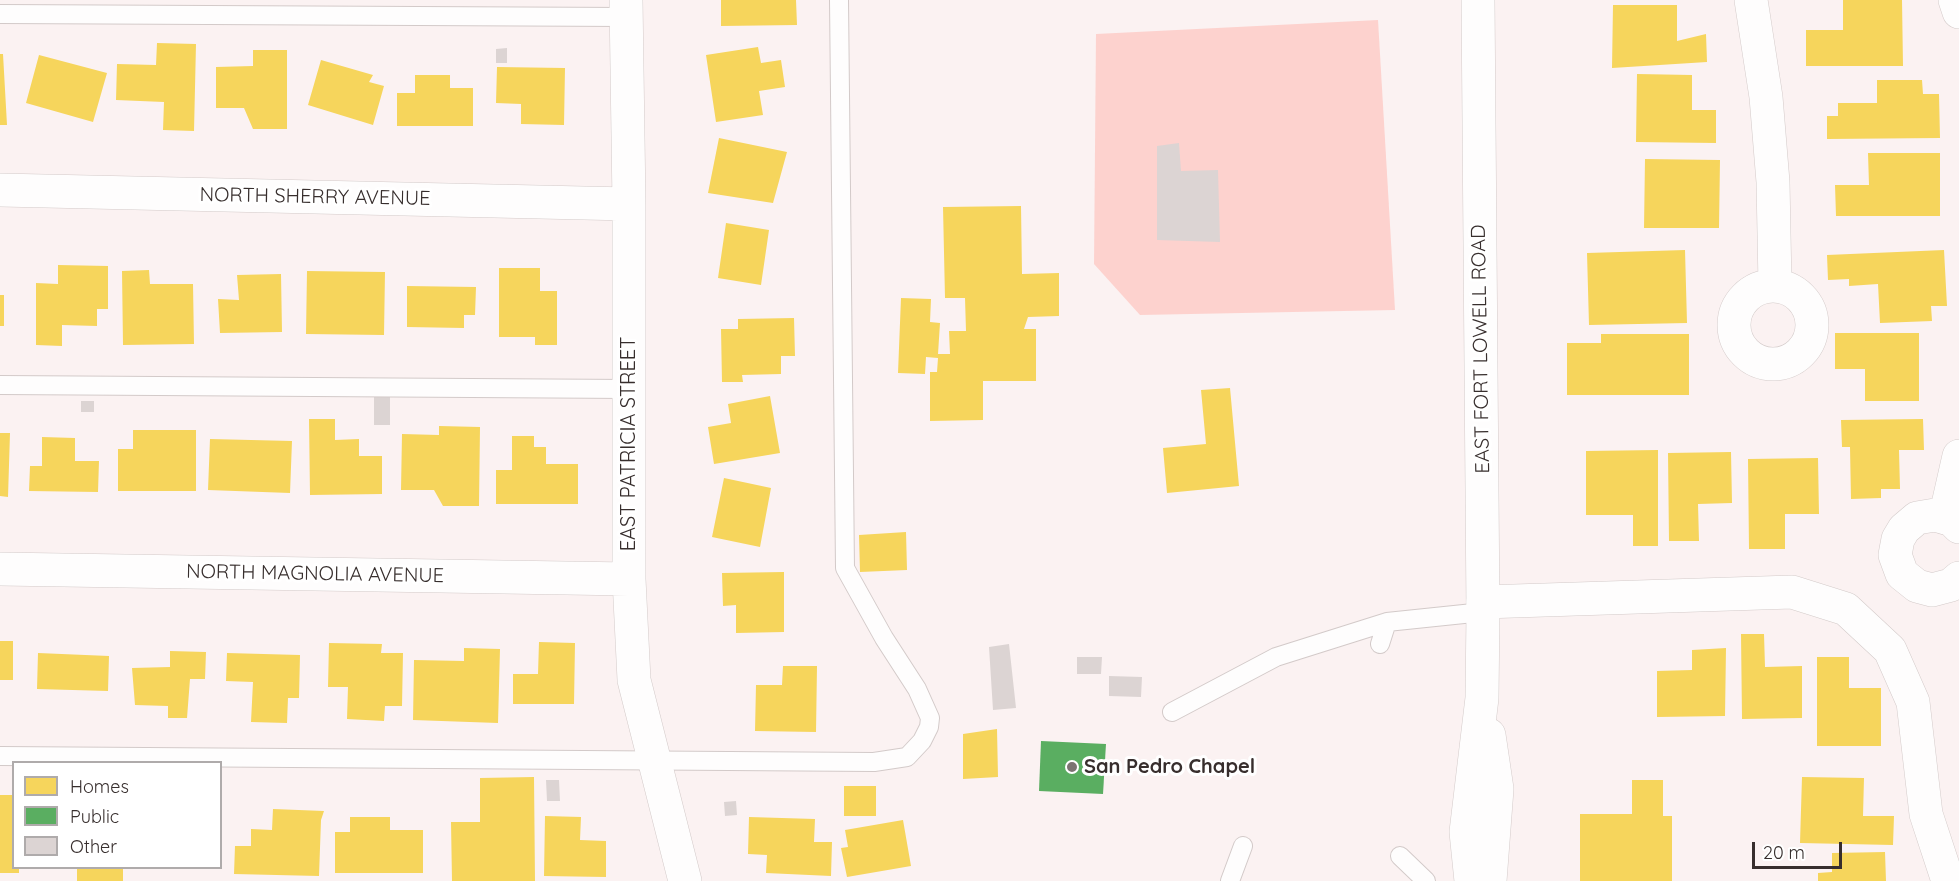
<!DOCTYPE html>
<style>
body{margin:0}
#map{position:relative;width:1959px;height:881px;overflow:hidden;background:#fbf2f2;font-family:Quicksand,sans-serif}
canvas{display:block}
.legend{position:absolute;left:12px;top:761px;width:210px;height:108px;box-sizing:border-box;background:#fff;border:2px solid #afabab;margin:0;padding:8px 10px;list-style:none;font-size:18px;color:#372e2d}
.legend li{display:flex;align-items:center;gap:12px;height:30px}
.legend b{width:30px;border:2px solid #afabab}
.scale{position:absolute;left:1752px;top:842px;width:90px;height:27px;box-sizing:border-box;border:3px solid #372e2d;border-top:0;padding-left:8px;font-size:18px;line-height:21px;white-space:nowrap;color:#372e2d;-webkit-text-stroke:4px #fff;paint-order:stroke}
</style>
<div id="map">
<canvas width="1959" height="881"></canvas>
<ul class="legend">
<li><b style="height:16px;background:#f6d55c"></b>Homes</li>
<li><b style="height:16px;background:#5aae61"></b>Public</li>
<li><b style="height:16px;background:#dcd4d3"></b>Other</li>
</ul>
<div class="scale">20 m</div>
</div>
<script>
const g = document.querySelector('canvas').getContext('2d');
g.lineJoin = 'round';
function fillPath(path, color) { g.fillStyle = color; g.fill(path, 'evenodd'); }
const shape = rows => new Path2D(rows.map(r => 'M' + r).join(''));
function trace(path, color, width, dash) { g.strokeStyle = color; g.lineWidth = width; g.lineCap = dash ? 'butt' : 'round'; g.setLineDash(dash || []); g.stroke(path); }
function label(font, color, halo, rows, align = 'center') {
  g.font = font + ' Quicksand,sans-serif'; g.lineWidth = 6; g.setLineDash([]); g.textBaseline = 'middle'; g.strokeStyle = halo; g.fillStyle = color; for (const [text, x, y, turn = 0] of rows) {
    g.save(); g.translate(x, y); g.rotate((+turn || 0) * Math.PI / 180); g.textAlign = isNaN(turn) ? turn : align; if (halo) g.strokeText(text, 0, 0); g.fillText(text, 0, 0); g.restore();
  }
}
const green = shape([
 [1378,20,1395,310,1140,315,1094,264,1096,34]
]);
const homes = shape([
 [721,0,796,0,797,25,721,26],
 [1843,0,1902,0,1903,66,1806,66,1806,30,1843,30],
 [1613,5,1677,5,1677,41,1706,34,1707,62,1612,68],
 [157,43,196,44,194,131,163,130,164,102,116,100,117,64,156,65],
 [758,47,761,63,781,60,785,87,759,91,763,115,716,122,706,55],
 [253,50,287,50,287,129,253,129,244,108,216,108,216,67,253,66],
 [0,54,3,54,7,125,0,125],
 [39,55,107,73,93,122,26,103],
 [321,60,373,75,369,82,384,86,373,125,308,105],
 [497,67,565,68,564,125,521,124,521,104,496,103],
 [1637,74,1692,75,1692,110,1716,110,1716,143,1636,142],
 [415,75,450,75,450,88,473,88,473,126,397,126,397,93,415,93],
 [1877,80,1922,80,1923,94,1939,94,1940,138,1827,139,1827,116,1838,116,1838,103,1877,103],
 [719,138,787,152,773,203,708,193],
 [1868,153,1940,153,1940,216,1836,216,1835,185,1869,185],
 [1645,159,1720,160,1719,228,1644,228],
 [1021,206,1022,274,1059,273,1059,316,1028,317,1024,329,1036,329,1036,381,983,381,983,420,930,421,930,372,937,372,938,358,926,357,925,374,898,373,901,298,931,299,930,322,940,323,938,354,950,354,949,331,966,331,965,298,945,298,943,207],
 [726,223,769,230,761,285,718,278],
 [1685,250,1687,323,1589,325,1587,253],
 [1944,250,1947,306,1931,306,1932,321,1880,323,1878,284,1849,286,1849,279,1828,280,1827,255],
 [58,265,108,266,108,309,97,309,97,326,62,325,62,346,36,345,36,283,58,284],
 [499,268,540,268,540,291,557,291,557,345,535,345,535,337,499,337],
 [149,270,150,284,193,284,194,344,123,345,122,271],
 [307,271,385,272,384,335,306,334],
 [281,274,282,332,220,333,218,299,239,300,237,275],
 [407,286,476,287,475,315,464,315,464,328,407,327],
 [0,295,4,295,4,326,0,326],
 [794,318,795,356,781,356,781,374,742,375,743,382,722,382,721,329,738,329,738,319],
 [1835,333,1919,333,1919,401,1865,401,1865,369,1835,369],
 [1601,334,1689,334,1689,395,1567,395,1567,343,1601,343],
 [1230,388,1239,486,1167,493,1163,448,1206,444,1201,390],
 [770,396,780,453,714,464,708,427,731,423,728,404],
 [309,419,335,419,335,440,359,439,359,456,382,456,382,494,310,495],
 [1923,419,1924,450,1899,450,1900,489,1881,489,1881,498,1851,499,1850,447,1842,447,1841,420],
 [439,426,480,427,479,506,443,506,434,490,401,490,402,434,439,435],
 [133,430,196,430,196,491,118,491,118,449,133,449],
 [0,433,10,433,8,497,0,496],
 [512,436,534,436,534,447,546,447,546,464,578,464,578,504,496,504,496,470,512,470],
 [42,437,75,438,75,461,99,461,98,492,29,491,30,466,42,466],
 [210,439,292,441,290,493,208,490],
 [1658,450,1658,546,1633,546,1633,515,1586,515,1586,451],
 [1731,452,1732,503,1698,504,1699,541,1669,541,1668,453],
 [1818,458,1819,514,1785,514,1785,549,1749,549,1748,459],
 [724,478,771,488,760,547,712,537],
 [906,532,907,570,860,572,859,535],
 [784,572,784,632,736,633,736,605,723,606,722,573],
 [1741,634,1764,634,1765,667,1802,666,1802,718,1742,719],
 [0,641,13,641,13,680,0,680],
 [539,642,575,643,574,704,513,704,513,674,538,674],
 [329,643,382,644,381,653,403,653,402,706,385,706,384,721,347,719,348,687,328,687],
 [464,648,500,649,498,723,413,720,414,660,464,661],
 [1726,648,1725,716,1657,717,1657,671,1692,670,1692,650],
 [170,651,206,652,205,679,190,679,187,718,168,718,168,706,135,705,132,668,170,667],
 [38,653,109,656,108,691,37,689],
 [227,653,300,655,299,698,288,698,287,723,251,722,253,682,226,681],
 [1817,657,1849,657,1849,688,1881,688,1881,746,1817,746],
 [783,666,817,666,816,732,755,731,756,685,782,685],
 [997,729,998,777,963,779,963,734],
 [534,777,535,881,452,881,451,822,480,822,480,778],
 [1802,777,1864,778,1863,816,1894,816,1893,845,1800,843],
 [1632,780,1663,780,1663,816,1672,816,1672,881,1580,881,1580,814,1632,814],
 [844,786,876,786,876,816,844,816],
 [0,795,14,795,14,868,19,868,19,873,0,873],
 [273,809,324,811,321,820,319,876,234,874,235,846,251,846,251,829,272,830],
 [545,816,581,817,580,840,606,841,606,877,544,876],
 [350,817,390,817,390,830,423,830,423,873,335,873,335,832,350,832],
 [749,817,815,819,814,842,832,842,831,876,766,873,767,855,748,854],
 [903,820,911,866,847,877,841,848,848,847,845,830],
 [1885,852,1886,881,1818,881,1818,873,1832,872,1832,853],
 [77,868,123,868,123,881,77,881]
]);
const public = shape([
 [1041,741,1106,744,1103,794,1039,791]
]);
const building = shape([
 [507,48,507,63,496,63,496,49],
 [1179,143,1181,171,1218,170,1220,242,1157,240,1157,146],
 [374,396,390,396,390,425,374,425],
 [81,401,94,401,94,412,81,412],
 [1009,644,1016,708,993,710,989,647],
 [1077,657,1102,657,1101,674,1077,674],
 [1109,676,1142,677,1141,697,1109,696],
 [546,780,559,780,560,801,547,801],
 [736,801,737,815,725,816,724,802]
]);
const lane = shape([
 [0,14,626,17],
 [0,385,629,389],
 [1380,644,1387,622],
 [1172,712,1276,657,1387,622,1483,612],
 [0,756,874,762,907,757,922,741,929,727,930,718,917,689,884,638,845,568,839,0],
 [1400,856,1426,881],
 [1230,881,1243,846]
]);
const street = shape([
 [626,0,629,204,629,579,634,680,685,881],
 [1751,0,1766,97,1773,182,1775,285],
 [1955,0,1959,12],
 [0,190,629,204],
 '1734 325a39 39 0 1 1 78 0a39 39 0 1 1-78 0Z',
 [1945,518,1959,456],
 [1959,527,1952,520,1935,515,1917,518,1904,529,1898,539,1895,555,1902,574,1917,586,1932,590,1951,585,1959,578],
 [0,569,629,579],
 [1483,602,1792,592,1846,609,1890,650,1913,702,1926,814,1948,881]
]);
const secondary = shape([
 [1489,735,1497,789,1490,881],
 [1471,881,1466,832,1482,698,1483,612,1478,0]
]);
const markers = [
 [1072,767,6,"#7c7372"]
];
const streetNames = [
 ["NORTH SHERRY AVENUE",315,197,1],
 ["EAST FORT LOWELL ROAD",1481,349,-91],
 ["EAST PATRICIA STREET",629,444,-90],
 ["NORTH MAGNOLIA AVENUE",315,574,1]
];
const poiNames = [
 ["San Pedro Chapel",1084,767]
];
fillPath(green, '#fdd2ce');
fillPath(homes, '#f6d55c');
fillPath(public, '#5aae61');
fillPath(building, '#dcd4d3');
trace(lane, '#d3cac9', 20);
trace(street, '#d3cac9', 34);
trace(secondary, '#d3cac9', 34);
trace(lane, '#fefdfd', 18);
trace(street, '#fefdfd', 33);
trace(secondary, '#fefdfd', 33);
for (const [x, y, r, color] of markers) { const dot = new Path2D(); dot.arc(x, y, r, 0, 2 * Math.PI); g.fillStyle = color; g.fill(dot); trace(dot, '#fff', 2); }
label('20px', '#372e2d', '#fff', streetNames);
label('bold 20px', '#372e2d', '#fff', poiNames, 'left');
</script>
